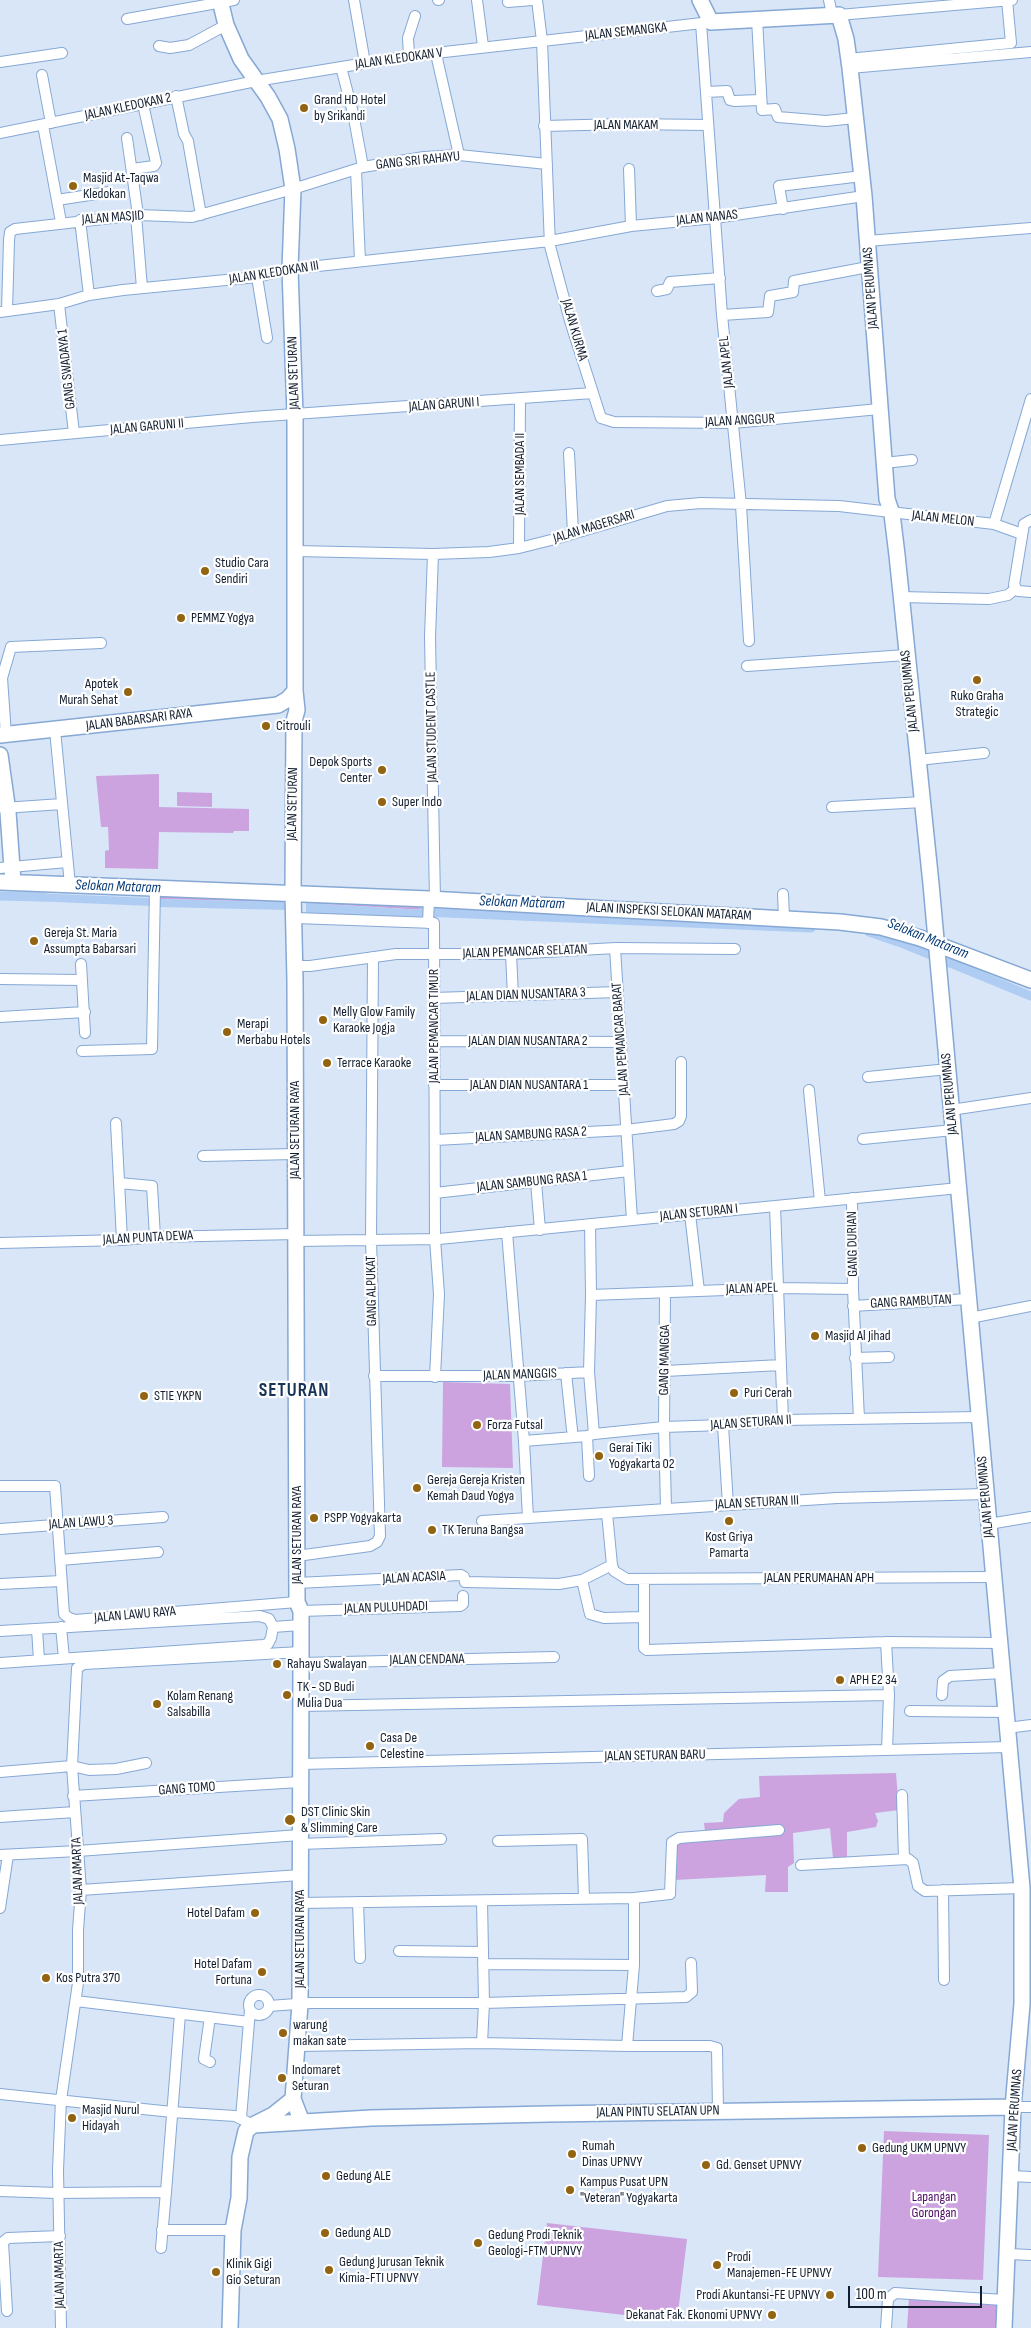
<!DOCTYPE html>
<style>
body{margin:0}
#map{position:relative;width:1031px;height:2328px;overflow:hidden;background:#d8e6f8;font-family:"Sofia Sans Condensed",sans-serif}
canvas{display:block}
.scale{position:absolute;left:848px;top:2286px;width:134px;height:22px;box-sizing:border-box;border:2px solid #121e2f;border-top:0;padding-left:6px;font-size:15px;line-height:18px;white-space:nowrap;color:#121e2f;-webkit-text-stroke:4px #fff;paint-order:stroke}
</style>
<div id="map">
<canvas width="1031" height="2328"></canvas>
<div class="scale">100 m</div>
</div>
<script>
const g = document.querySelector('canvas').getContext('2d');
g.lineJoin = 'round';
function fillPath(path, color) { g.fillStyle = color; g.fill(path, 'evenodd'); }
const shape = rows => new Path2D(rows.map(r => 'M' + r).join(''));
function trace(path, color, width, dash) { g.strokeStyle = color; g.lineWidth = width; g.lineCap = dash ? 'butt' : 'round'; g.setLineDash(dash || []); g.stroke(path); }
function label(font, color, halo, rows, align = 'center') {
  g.font = font + ' "Sofia Sans Condensed",sans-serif'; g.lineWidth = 4.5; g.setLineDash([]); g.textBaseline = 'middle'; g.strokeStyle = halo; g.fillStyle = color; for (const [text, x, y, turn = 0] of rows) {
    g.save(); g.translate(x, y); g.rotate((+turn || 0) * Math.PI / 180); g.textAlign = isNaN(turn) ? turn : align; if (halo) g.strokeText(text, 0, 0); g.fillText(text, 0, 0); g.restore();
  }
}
const green = shape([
 [159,774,159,807,249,809,249,831,234,831,233,833,159,832,158,869,105,868,105,851,109,850,108,827,101,827,96,776],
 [177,792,212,793,212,807,177,806],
 [159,894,288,897,288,902,159,899],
 [306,898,424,904,424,910,306,903],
 [443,1382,510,1384,513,1468,442,1467],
 [896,1773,899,1810,875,1813,878,1821,876,1827,847,1832,847,1857,833,1858,830,1828,793,1833,794,1863,788,1867,788,1892,765,1892,766,1875,675,1880,676,1843,726,1830,705,1831,704,1823,723,1822,724,1813,739,1799,760,1797,759,1776],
 [884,2131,989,2135,983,2280,878,2277],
 [547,2223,687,2239,677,2321,537,2305],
 [909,2298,1001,2305,999,2328,907,2328]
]);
const water = shape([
 [33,893,152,898,151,906,32,901],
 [159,899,288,902,287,910,159,907],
 [306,903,424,910,424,917,306,913]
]);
const canal = shape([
 [0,896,44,897],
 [422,912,811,928],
 [869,932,904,944,1031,996]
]);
const street = shape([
 [354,0,365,63],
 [438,0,439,0],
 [477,0,483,46],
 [537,0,542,41,550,246,570,321,601,418,614,422,733,423,879,409],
 [829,0,832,15],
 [508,2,532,0],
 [839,15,1012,0],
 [127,19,234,0],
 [757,19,762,110,775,109,778,117,826,121,855,118],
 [701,23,722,315,741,505,749,641],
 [159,46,170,48,189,45,226,25],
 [436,54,459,155],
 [409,56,408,38,415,16],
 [848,59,1011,43,1007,0],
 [0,62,62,53],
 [341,67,353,113,363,167],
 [850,68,1031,52],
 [42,75,51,123],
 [706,92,727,91,730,100,734,101,760,100],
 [176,96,184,134,188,141,201,215],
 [43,125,61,222],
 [544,126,624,124,708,125],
 [0,133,256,81,409,56,711,22],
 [127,138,138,215],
 [132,169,154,166,156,163,143,104],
 [629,169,631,226],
 [356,170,360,261],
 [57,200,109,192],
 [783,209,779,186,862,176],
 [136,215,142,288],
 [80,220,89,295],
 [867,241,1031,228],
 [257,277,267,338],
 [657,291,667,289,670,282,720,278],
 [59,304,74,433],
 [7,311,9,240,10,232,15,229,138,215,192,217,293,189,363,167,424,157,459,155,547,164],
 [0,312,59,304,89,295,123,290,257,277,290,269,550,241,631,226,715,218,864,196],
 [722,315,768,312,770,296,793,292,794,281,868,267],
 [0,440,252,417,593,393],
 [569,453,573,533],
 [884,463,912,460],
 [1031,520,1024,524,1014,585,1018,591,1031,592],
 [994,524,1031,399],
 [519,548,520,399],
 [296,551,433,554,489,552,519,548,555,539,667,506,701,503,839,506,994,524,1022,534],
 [433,554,430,637,435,900],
 [900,597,989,599,1008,595,1015,589],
 [747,666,906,655],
 [55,730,70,885],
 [6,735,2,678,11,647,101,643],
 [918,760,984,753],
 [832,807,923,802],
 [3,808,62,804],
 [0,868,67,862],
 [783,894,784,918],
 [296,918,434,923,435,1239,439,1294,435,1377],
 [428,923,429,899],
 [615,948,632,1220],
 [511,954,513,996],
 [81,964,85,1033],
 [293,966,310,966,396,954,511,954,615,948,735,949],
 [0,979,82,980],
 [434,998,618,992],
 [0,1017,85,1012],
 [434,1041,621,1042],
 [82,1051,152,1049,155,888],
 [868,1077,948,1069],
 [434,1085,624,1085],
 [809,1090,820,1201],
 [951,1110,1031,1098],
 [116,1123,122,1240],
 [863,1139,953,1130],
 [435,1140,626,1130,674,1124,679,1121,681,1116,681,1062],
 [203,1156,295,1154],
 [536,1182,540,1230],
 [119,1183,152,1186,155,1237],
 [435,1193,629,1171],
 [852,1198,853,1289],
 [775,1206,783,1420],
 [690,1214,699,1291],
 [590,1224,591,1295,779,1288,853,1289,859,1419],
 [507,1232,524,1441,528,1518],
 [296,1241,439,1239,959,1188],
 [0,1243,122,1240,155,1237,296,1234],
 [665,1294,664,1427,666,1508],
 [591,1295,589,1372,594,1434],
 [853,1306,968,1299],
 [970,1318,1031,1306],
 [855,1358,889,1357],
 [665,1371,781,1365],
 [566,1373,572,1430],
 [374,1376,517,1376,589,1372],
 [723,1425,728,1505],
 [587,1436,589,1476],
 [524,1441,587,1436,594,1434,664,1427,723,1425,783,1420,979,1417],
 [0,1486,55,1486,64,1614,69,1618,75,1620,297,1602],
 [607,1513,612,1565,614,1571,627,1579,994,1577],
 [482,1521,837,1498,986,1494],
 [989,1524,1031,1517],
 [0,1529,163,1517],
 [297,1556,370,1546,377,1542,380,1536,371,1240,373,957],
 [60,1560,158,1552],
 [644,1579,644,1648,647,1650,886,1642,999,1643],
 [582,1580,590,1614,604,1618,643,1617],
 [297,1583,461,1575,464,1577,465,1582,467,1582,559,1584,582,1580,612,1565],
 [0,1584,61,1581],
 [301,1611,460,1606,463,1604,463,1596],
 [61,1627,64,1658],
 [37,1629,39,1660],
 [0,1631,260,1616,269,1619,273,1627],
 [886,1642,889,1695,887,1750],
 [0,1663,263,1645,268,1644,271,1638,273,1627,301,1625],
 [301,1663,554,1657],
 [942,1695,943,1681,950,1676,1002,1673],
 [301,1706,889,1695],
 [910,1711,1006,1712],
 [1007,1728,1031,1725],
 [301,1764,1009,1747],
 [0,1772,72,1766,89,1770,116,1769,146,1763],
 [902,1795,904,1859],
 [73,1796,300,1782],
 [0,1817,75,1812],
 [498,1841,582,1839,584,1898],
 [300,1844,441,1839],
 [0,1855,78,1851,300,1835],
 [801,1865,908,1859,913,1863,918,1886,925,1891,1022,1888],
 [81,1890,300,1875],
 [943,1890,944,1980],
 [634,1898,670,1894,672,1842,679,1838,779,1830],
 [358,1902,360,1958],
 [300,1903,634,1898,634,1965,483,1964],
 [0,1908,8,1855],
 [399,1951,483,1952],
 '249 2005a10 10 0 1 1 20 0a10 10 0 1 1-20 0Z',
 [76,2001,249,2022],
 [269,2006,310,2003,484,2003,686,1997,692,1992,691,1963],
 [210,2017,204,2059,210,2062],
 [482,2043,484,2003,482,1901],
 [298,2046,482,2043,627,2046,634,1965],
 [627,2046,710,2046,717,2048,718,2112],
 [0,2094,172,2112,235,2116,253,2125],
 [1013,2107,1031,2107],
 [241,2118,250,2010],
 [1010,2176,1031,2177],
 [0,2191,57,2193,166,2192,161,2248],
 [166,2192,180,2014],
 [162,2230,233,2230],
 [1008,2254,1031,2255],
 [7,2311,3,2242,8,2238,60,2236],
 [61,2328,58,2170,61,2100,78,1983,78,1930,81,1890,72,1766,77,1668,84,1664,301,1652],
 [886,2328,888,2299,895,2293,1004,2300]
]);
const secondary = shape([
 [220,0,226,25,241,59,268,97,280,119,287,149,293,189,290,269,295,415,295,691,297,710,294,721,293,893,295,980,297,1602,301,1611,301,1663,300,2004,293,2099],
 [700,0,711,22,839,15,846,39,850,68,864,196,887,499,892,514,897,555,931,884,1022,1888,1022,2004,1013,2107,1004,2328],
 [0,735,278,705,288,699,295,691],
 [0,755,8,812,13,882],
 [0,882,429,899,840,922,881,927,920,938,1031,980],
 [253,2125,371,2118,548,2114,1013,2107],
 [230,2328,233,2230,239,2198,240,2157,246,2131,253,2125,273,2115,293,2099,302,2122]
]);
const markers = [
 [304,108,5,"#926411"],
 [73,186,5,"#926411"],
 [205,571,5,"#926411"],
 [181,618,5,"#926411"],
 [977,680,5,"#926411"],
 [128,692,5,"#926411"],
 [266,726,5,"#926411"],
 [382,770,5,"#926411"],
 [382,802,5,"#926411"],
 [34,941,5,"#926411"],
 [323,1020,5,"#926411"],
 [227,1032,5,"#926411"],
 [327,1063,5,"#926411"],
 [815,1336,5,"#926411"],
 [734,1393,5,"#926411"],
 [144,1396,5,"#926411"],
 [477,1425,5,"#926411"],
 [599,1456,5,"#926411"],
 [417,1488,5,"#926411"],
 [314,1518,5,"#926411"],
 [729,1521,5,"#926411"],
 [432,1530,5,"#926411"],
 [277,1664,5,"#926411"],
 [840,1680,5,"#926411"],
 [287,1695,5,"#926411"],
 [157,1704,5,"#926411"],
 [370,1746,5,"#926411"],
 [290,1820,6,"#926411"],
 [255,1913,5,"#926411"],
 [262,1972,5,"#926411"],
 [46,1978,5,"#926411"],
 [283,2033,5,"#926411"],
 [282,2078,5,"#926411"],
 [72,2118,5,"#926411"],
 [862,2148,5,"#926411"],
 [572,2154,5,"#926411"],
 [706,2165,5,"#926411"],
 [326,2176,5,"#926411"],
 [570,2190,5,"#926411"],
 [325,2233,5,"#926411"],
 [478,2243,5,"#926411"],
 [717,2265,5,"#926411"],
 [329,2270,5,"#926411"],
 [216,2272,5,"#926411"],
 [830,2295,5,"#926411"],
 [772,2315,5,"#926411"]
];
const streetNames = [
 ["JALAN SEMANGKA",626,32,-6],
 ["JALAN KLEDOKAN V",399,59,-8],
 ["JALAN KLEDOKAN 2",128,107,-12],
 ["JALAN MAKAM",626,125],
 ["GANG SRI RAHAYU",418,161,-6],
 ["JALAN MASJID",113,218,-4],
 ["JALAN NANAS",707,218,-6],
 ["JALAN KLEDOKAN III",274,273,-9],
 ["JALAN PERUMNAS",871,288,-94],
 ["JALAN KURMA",574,330,74],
 ["JALAN APEL",727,362,-96],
 ["GANG SWADAYA 1",67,369,-96],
 ["JALAN SETURAN",294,373,-92],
 ["JALAN GARUNI I",444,405,-4],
 ["JALAN ANGGUR",740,421,-3],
 ["JALAN GARUNI II",147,427,-5],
 ["JALAN SEMBADA II",520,474,-90],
 ["JALAN MELON",943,519,6],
 ["JALAN MAGERSARI",594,527,-17],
 ["JALAN PERUMNAS",910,691,-96],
 ["JALAN BABARSARI RAYA",139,720,-7],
 ["JALAN STUDENT CASTLE",432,727,-91],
 ["JALAN SETURAN",293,804,-89],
 ["JALAN INSPEKSI SELOKAN MATARAM",669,912,3],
 ["JALAN PEMANCAR SELATAN",525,952,-2],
 ["JALAN DIAN NUSANTARA 3",526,995,-2],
 ["JALAN PEMANCAR TIMUR",434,1026,-90],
 ["JALAN PEMANCAR BARAT",621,1039,-94],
 ["JALAN DIAN NUSANTARA 2",528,1041],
 ["JALAN DIAN NUSANTARA 1",529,1085],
 ["JALAN PERUMNAS",950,1094,-95],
 ["JALAN SETURAN RAYA",295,1130,-90],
 ["JALAN SAMBUNG RASA 2",531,1135,-3],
 ["JALAN SAMBUNG RASA 1",532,1182,-6],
 ["JALAN SETURAN I",699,1213,-6],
 ["JALAN PUNTA DEWA",148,1238,-3],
 ["GANG DURIAN",853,1244,-91],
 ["JALAN APEL",752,1289,-2],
 ["GANG ALPUKAT",372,1291,-91],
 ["GANG RAMBUTAN",911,1302,-3],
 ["GANG MANGGA",665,1360,-89],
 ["JALAN MANGGIS",520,1375,-2],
 ["JALAN SETURAN II",751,1423,-4],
 ["JALAN PERUMNAS",986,1497,-95],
 ["JALAN SETURAN III",757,1503,-3],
 ["JALAN LAWU 3",81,1523,-4],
 ["JALAN SETURAN RAYA",297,1535,-90],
 ["JALAN ACASIA",414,1578,-3],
 ["JALAN PERUMAHAN APH",819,1578],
 ["JALAN PULUHDADI",386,1608,-2],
 ["JALAN LAWU RAYA",135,1615,-5],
 ["JALAN CENDANA",427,1660,-1],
 ["JALAN SETURAN BARU",655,1756,-1],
 ["GANG TOMO",187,1789,-4],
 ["JALAN AMARTA",78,1871,-92],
 ["JALAN SETURAN RAYA",300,1939,-90],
 ["JALAN PERUMNAS",1015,2110,-86],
 ["JALAN PINTU SELATAN UPN",658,2112,-1],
 ["JALAN AMARTA",60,2275,-91]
];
const poiNames = [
 ["Grand HD Hotel",314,100],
 ["by Srikandi",314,116],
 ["Masjid At-Taqwa",83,178],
 ["Kledokan",83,194],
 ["Studio Cara",215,563],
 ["Sendiri",215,579],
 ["PEMMZ Yogya",191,618],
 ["Apotek",118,684,"right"],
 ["Murah Sehat",118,700,"right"],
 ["Ruko Graha",977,696,"center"],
 ["Strategic",977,712,"center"],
 ["Citrouli",276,726],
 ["Depok Sports",372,762,"right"],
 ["Center",372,778,"right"],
 ["Super Indo",392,802],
 ["Gereja St. Maria",44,933],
 ["Assumpta Babarsari",44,949],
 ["Melly Glow Family",333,1012],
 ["Karaoke Jogja",333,1028],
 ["Merapi",237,1024],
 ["Merbabu Hotels",237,1040],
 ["Terrace Karaoke",337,1063],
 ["Masjid Al Jihad",825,1336],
 ["Puri Cerah",744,1393],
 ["STIE YKPN",154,1396],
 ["Forza Futsal",487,1425],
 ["Gerai Tiki",609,1448],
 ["Yogyakarta 02",609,1464],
 ["Gereja Gereja Kristen",427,1480],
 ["Kemah Daud Yogya",427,1496],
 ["PSPP Yogyakarta",324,1518],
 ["TK Teruna Bangsa",442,1530],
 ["Kost Griya",729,1537,"center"],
 ["Pamarta",729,1553,"center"],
 ["Rahayu Swalayan",287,1664],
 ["APH E2 34",850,1680],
 ["TK - SD Budi",297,1687],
 ["Mulia Dua",297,1703],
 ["Kolam Renang",167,1696],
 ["Salsabilla",167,1712],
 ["Casa De",380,1738],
 ["Celestine",380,1754],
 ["DST Clinic Skin",301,1812],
 ["& Slimming Care",301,1828],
 ["Hotel Dafam",245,1913,"right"],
 ["Hotel Dafam",252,1964,"right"],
 ["Fortuna",252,1980,"right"],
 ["Kos Putra 370",56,1978],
 ["warung",293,2025],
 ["makan sate",293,2041],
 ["Indomaret",292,2070],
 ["Seturan",292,2086],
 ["Masjid Nurul",82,2110],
 ["Hidayah",82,2126],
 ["Rumah",582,2146],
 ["Dinas UPNVY",582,2162],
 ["Gedung UKM UPNVY",872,2148],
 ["Gd. Genset UPNVY",716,2165],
 ["Gedung ALE",336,2176],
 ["Kampus Pusat UPN",580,2182],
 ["\"Veteran\" Yogyakarta",580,2198],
 ["Gedung ALD",335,2233],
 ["Gedung Prodi Teknik",488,2235],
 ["Geologi-FTM UPNVY",488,2251],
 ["Prodi",727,2257],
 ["Manajemen-FE UPNVY",727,2273],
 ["Gedung Jurusan Teknik",339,2262],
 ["Kimia-FTI UPNVY",339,2278],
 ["Klinik Gigi",226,2264],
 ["Gio Seturan",226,2280],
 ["Prodi Akuntansi-FE UPNVY",820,2295,"right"],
 ["Dekanat Fak. Ekonomi UPNVY",762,2315,"right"]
];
const parkNames = [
 ["Lapangan",934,2197],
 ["Gorongan",934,2213]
];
const waterNames = [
 ["Selokan Mataram",118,887,2],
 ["Selokan Mataram",522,903,2],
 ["Selokan Mataram",928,939,22]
];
const districtNames = [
 ["SETURAN",294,1391]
];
fillPath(green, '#cda3df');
fillPath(water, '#afccf2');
trace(canal, '#afccf2', 9);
trace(street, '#86a8d4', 12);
trace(secondary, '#86a8d4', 18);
trace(street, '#fff', 10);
trace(secondary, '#fff', 15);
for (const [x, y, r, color] of markers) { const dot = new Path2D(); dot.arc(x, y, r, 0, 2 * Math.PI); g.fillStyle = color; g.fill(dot); trace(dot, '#fff', 2); }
label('14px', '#121e2f', '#fff', streetNames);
label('14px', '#121e2f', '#fff', poiNames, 'left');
label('14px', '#4f0965', '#fff', parkNames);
label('italic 15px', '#0a3d77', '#fff', waterNames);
g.letterSpacing = '1px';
label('bold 19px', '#163358', '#fff', districtNames);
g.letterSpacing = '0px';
</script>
